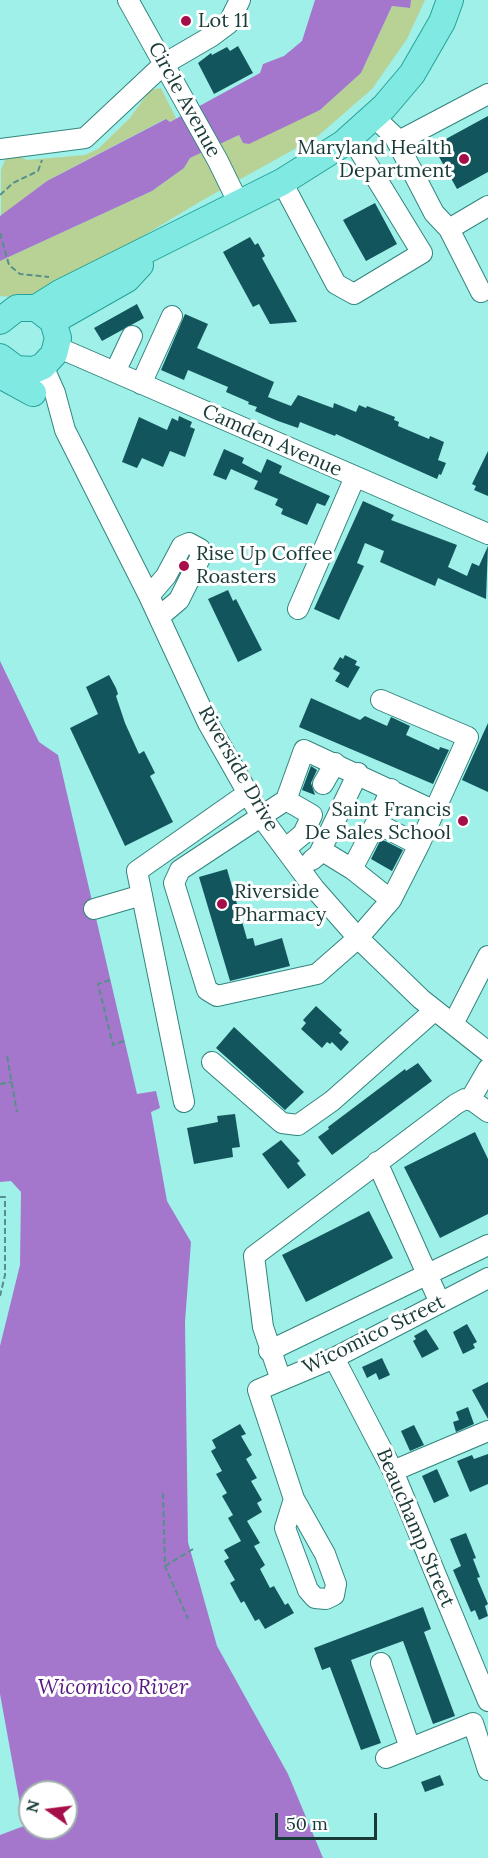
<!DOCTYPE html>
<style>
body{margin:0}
#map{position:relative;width:488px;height:1858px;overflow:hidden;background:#9ff0e8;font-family:Lora,serif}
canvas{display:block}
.north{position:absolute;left:18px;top:1780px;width:60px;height:60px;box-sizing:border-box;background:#fff;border:2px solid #a3b1af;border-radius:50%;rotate:284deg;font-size:16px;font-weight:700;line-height:24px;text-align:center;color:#193b38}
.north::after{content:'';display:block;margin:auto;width:21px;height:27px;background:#a50e48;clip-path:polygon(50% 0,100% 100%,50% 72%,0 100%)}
.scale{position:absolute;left:275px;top:1813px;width:102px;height:27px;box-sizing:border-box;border:3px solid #193b38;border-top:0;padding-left:8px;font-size:18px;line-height:21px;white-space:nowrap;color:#193b38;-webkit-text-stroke:4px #fff;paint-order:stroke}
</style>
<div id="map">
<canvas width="488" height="1858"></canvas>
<div class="north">N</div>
<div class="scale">50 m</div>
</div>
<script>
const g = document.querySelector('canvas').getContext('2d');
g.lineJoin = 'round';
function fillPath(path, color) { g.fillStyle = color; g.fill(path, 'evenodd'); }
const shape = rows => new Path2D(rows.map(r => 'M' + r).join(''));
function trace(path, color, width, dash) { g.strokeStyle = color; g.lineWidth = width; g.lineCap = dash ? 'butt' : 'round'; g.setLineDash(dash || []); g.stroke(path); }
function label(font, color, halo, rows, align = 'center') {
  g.font = font + ' Lora,serif'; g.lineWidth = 6; g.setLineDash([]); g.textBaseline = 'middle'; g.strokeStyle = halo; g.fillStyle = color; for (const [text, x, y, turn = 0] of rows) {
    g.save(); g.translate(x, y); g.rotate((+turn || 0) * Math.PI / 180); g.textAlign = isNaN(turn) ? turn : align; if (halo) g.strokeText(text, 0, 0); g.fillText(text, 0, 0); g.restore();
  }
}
const green = shape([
 [411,0,425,0,407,39,372,89,318,136,201,201,57,288,33,299,0,296,0,261,152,191,184,168,190,158,239,135,243,143,320,110,361,73,392,6,409,8],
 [161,88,176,118,170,122,165,119,47,181,1,216,1,170,6,157,17,155,27,160,85,155,98,149,130,118,150,90]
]);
const water = shape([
 [315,0,411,0,410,8,392,6,361,73,320,110,249,144,243,143,239,135,190,158,184,168,152,191,0,261,0,216,47,181,166,119,170,122,260,73,263,64,284,56,302,41],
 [0,661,39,742,58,755,137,1094,156,1091,160,1108,151,1112,167,1201,191,1242,185,1322,188,1542,217,1646,288,1774,323,1858,0,1858,0,1835,24,1826,0,1694,0,1346,20,1265,21,1192,11,1181,0,1182],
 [30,1792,66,1792,66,1828,30,1828]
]);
const building = shape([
 [238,46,253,73,214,94,198,63,211,53,212,55,227,47,230,51],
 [488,116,488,172,457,189,433,146],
 [375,203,397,244,366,261,343,220],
 [250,237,255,245,258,243,265,256,262,258,297,322,270,324,259,304,253,307,223,252],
 [137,304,144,318,102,341,94,328],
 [185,314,208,324,197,348,274,382,268,397,291,406,298,395,333,408,334,403,356,412,359,405,366,408,367,406,395,417,394,420,399,422,398,426,429,439,430,436,444,442,438,460,446,463,441,475,439,474,437,479,336,434,335,436,300,422,298,428,278,421,255,411,257,407,248,404,249,402,226,392,228,387,188,370,184,380,161,370],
 [179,416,192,422,190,427,195,429,185,457,170,451,163,467,142,458,137,468,122,462,139,417,167,430,172,418,178,421],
 [224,449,244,458,242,463,261,473,267,459,282,466,279,473,330,496,325,506,317,503,307,525,281,514,283,509,275,505,278,499,254,489,258,481,231,469,226,480,213,475],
 [488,451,488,496,474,490,476,486,472,484],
 [363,501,394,515,391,520,457,545,448,567,467,576,472,563,479,566,488,546,486,599,438,578,435,586,380,562,384,551,365,543,357,563,364,566,339,620,314,609],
 [228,590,233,601,236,599,262,650,238,662,208,599],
 [345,655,357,661,355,665,360,667,348,688,335,681,340,673,333,669,340,657,343,659],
 [109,675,116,688,118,694,116,696,125,723,139,754,144,751,155,773,150,776,173,822,125,846,70,728,98,714,86,687],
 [311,698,360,720,365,716,387,726,391,717,410,726,406,735,439,750,440,747,449,750,433,784,299,727],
 [488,723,488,792,462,780],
 [311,766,317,770,311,783,315,795,302,790],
 [381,839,403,850,392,871,371,859],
 [227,869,247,939,253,938,255,946,282,938,290,966,230,981,199,877],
 [316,1006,342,1030,339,1033,349,1042,341,1051,332,1042,330,1044,327,1042,322,1048,301,1029,306,1023,303,1020],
 [234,1027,304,1092,285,1110,216,1048],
 [418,1063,432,1081,332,1155,318,1137,329,1129,328,1127,405,1069,406,1071],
 [235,1114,240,1147,232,1148,233,1157,194,1164,187,1128,218,1122,217,1116],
 [475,1132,488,1159,488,1214,440,1238,404,1167],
 [281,1140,300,1161,297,1163,306,1175,288,1189,262,1154],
 [369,1211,393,1258,306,1302,282,1255],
 [467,1324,477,1342,473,1344,475,1348,463,1354,453,1332],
 [426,1329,439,1349,422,1358,413,1341,416,1339,414,1336],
 [382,1358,390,1375,379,1380,376,1373,367,1378,362,1367],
 [488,1382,488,1419,472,1390],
 [468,1407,474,1424,456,1432,453,1422,459,1420,456,1412],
 [240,1424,246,1434,241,1436,252,1455,246,1459,257,1478,251,1481,262,1500,257,1503,262,1512,247,1521,260,1543,254,1546,265,1565,260,1569,270,1588,274,1586,285,1605,288,1603,294,1613,265,1629,259,1619,255,1621,244,1601,241,1603,230,1583,235,1580,224,1561,229,1558,224,1550,241,1541,228,1518,233,1515,222,1496,227,1493,216,1474,222,1471,211,1451,216,1448,212,1440],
 [414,1425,424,1445,410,1451,401,1431],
 [488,1454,488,1484,470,1492,457,1461,472,1455,474,1459],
 [437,1469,449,1496,434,1503,422,1476],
 [466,1533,476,1558,473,1559,480,1577,477,1578,488,1604,485,1606,488,1616,479,1620,475,1610,471,1612,453,1570,461,1566,450,1539],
 [423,1607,431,1629,424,1632,455,1716,433,1724,403,1641,351,1660,381,1743,361,1750,330,1667,322,1670,314,1648],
 [440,1775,444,1785,425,1792,421,1782]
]);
const path = shape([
 [0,195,13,183,38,171,42,160],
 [0,233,9,265,20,274,49,277],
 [110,980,98,984,113,1045,124,1041],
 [7,1056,17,1112],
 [0,1084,12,1082],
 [0,1197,5,1197,5,1275,0,1296],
 [163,1493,165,1566,188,1619],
 [165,1566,193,1549]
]);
const minor = shape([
 [128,0,218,161,238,202],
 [374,117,394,136,434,213,449,229,481,292],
 [397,142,488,94],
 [0,149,85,138,164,64,212,36,228,24,240,0],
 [282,182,336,284,354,294,422,253,351,137],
 [449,229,488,206],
 [57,347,488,534],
 [43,366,55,393,65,430,149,596,208,723,262,818,314,888,358,938,421,999,488,1052],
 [115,372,132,336],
 [141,384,172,316],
 [149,596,166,576,182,546,189,543,200,549,200,558,179,600,159,617],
 [298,609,355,477],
 [323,784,335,763],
 [376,823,391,789],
 [285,849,303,834,312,815,286,800],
 [321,850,352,869,376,823,419,845,468,737,381,700],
 [312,860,319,854,358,773],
 [352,869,391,900,358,938,317,974,217,996,207,990,174,883,180,870,286,800,304,750,435,811],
 [391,900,419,845],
 [94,909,142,895],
 [453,1024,488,956],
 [212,1062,282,1123,298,1125,332,1101,435,1010],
 [470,1100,488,1069],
 [184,1102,137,871,248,793],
 [377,1162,440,1303],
 [269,1351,488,1245],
 [334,1358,393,1471,488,1701],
 [281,1380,263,1327,254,1256,456,1104,465,1099,473,1101,488,1112],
 [393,1471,488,1431],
 [294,1499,285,1528,308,1590,315,1598,326,1599,334,1595,336,1584,325,1554,294,1499,258,1390,334,1358,488,1278],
 [381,1663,410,1748],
 [386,1758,473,1723,488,1770]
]);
const major = shape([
 [36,308,60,293,282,182,344,143,384,107,412,74,442,22,450,0],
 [0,321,17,308,36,308,53,321,58,338,54,354,43,366,34,370,16,369,0,357],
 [53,321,127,279,140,265],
 [0,375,33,393]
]);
const markers = [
 [186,21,6,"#a50e48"],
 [464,159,6,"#a50e48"],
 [184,566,6,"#a50e48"],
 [463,821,6,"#a50e48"],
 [222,904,6,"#a50e48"]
];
const poiNames = [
 ["Lot 11",198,21],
 ["Maryland Health",452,148,"right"],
 ["Department",452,171,"right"],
 ["Rise Up Coffee",196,554],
 ["Roasters",196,577],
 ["Saint Francis",451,810,"right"],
 ["De Sales School",451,833,"right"],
 ["Riverside",234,892],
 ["Pharmacy",234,915]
];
const streetNames = [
 ["Circle Avenue",184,100,61],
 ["Camden Avenue",272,441,24],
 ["Riverside Drive",238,769,60],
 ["Wicomico Street",374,1335,-26],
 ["Beauchamp Street",415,1528,67]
];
const waterNames = [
 ["Wicomico River",113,1688]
];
fillPath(green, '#b8d296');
fillPath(water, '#a477cd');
fillPath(building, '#13555d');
trace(minor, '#32857e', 22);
trace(major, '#25a29a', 28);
trace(path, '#578f89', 2, [6, 3]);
trace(minor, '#fff', 20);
trace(major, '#80e9e2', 26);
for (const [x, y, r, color] of markers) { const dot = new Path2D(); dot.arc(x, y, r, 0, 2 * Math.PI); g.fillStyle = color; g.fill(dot); trace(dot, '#fff', 2); }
label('20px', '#193b38', '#fff', poiNames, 'left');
label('20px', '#193b38', '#fff', streetNames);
label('italic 21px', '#581a81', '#fff', waterNames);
</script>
